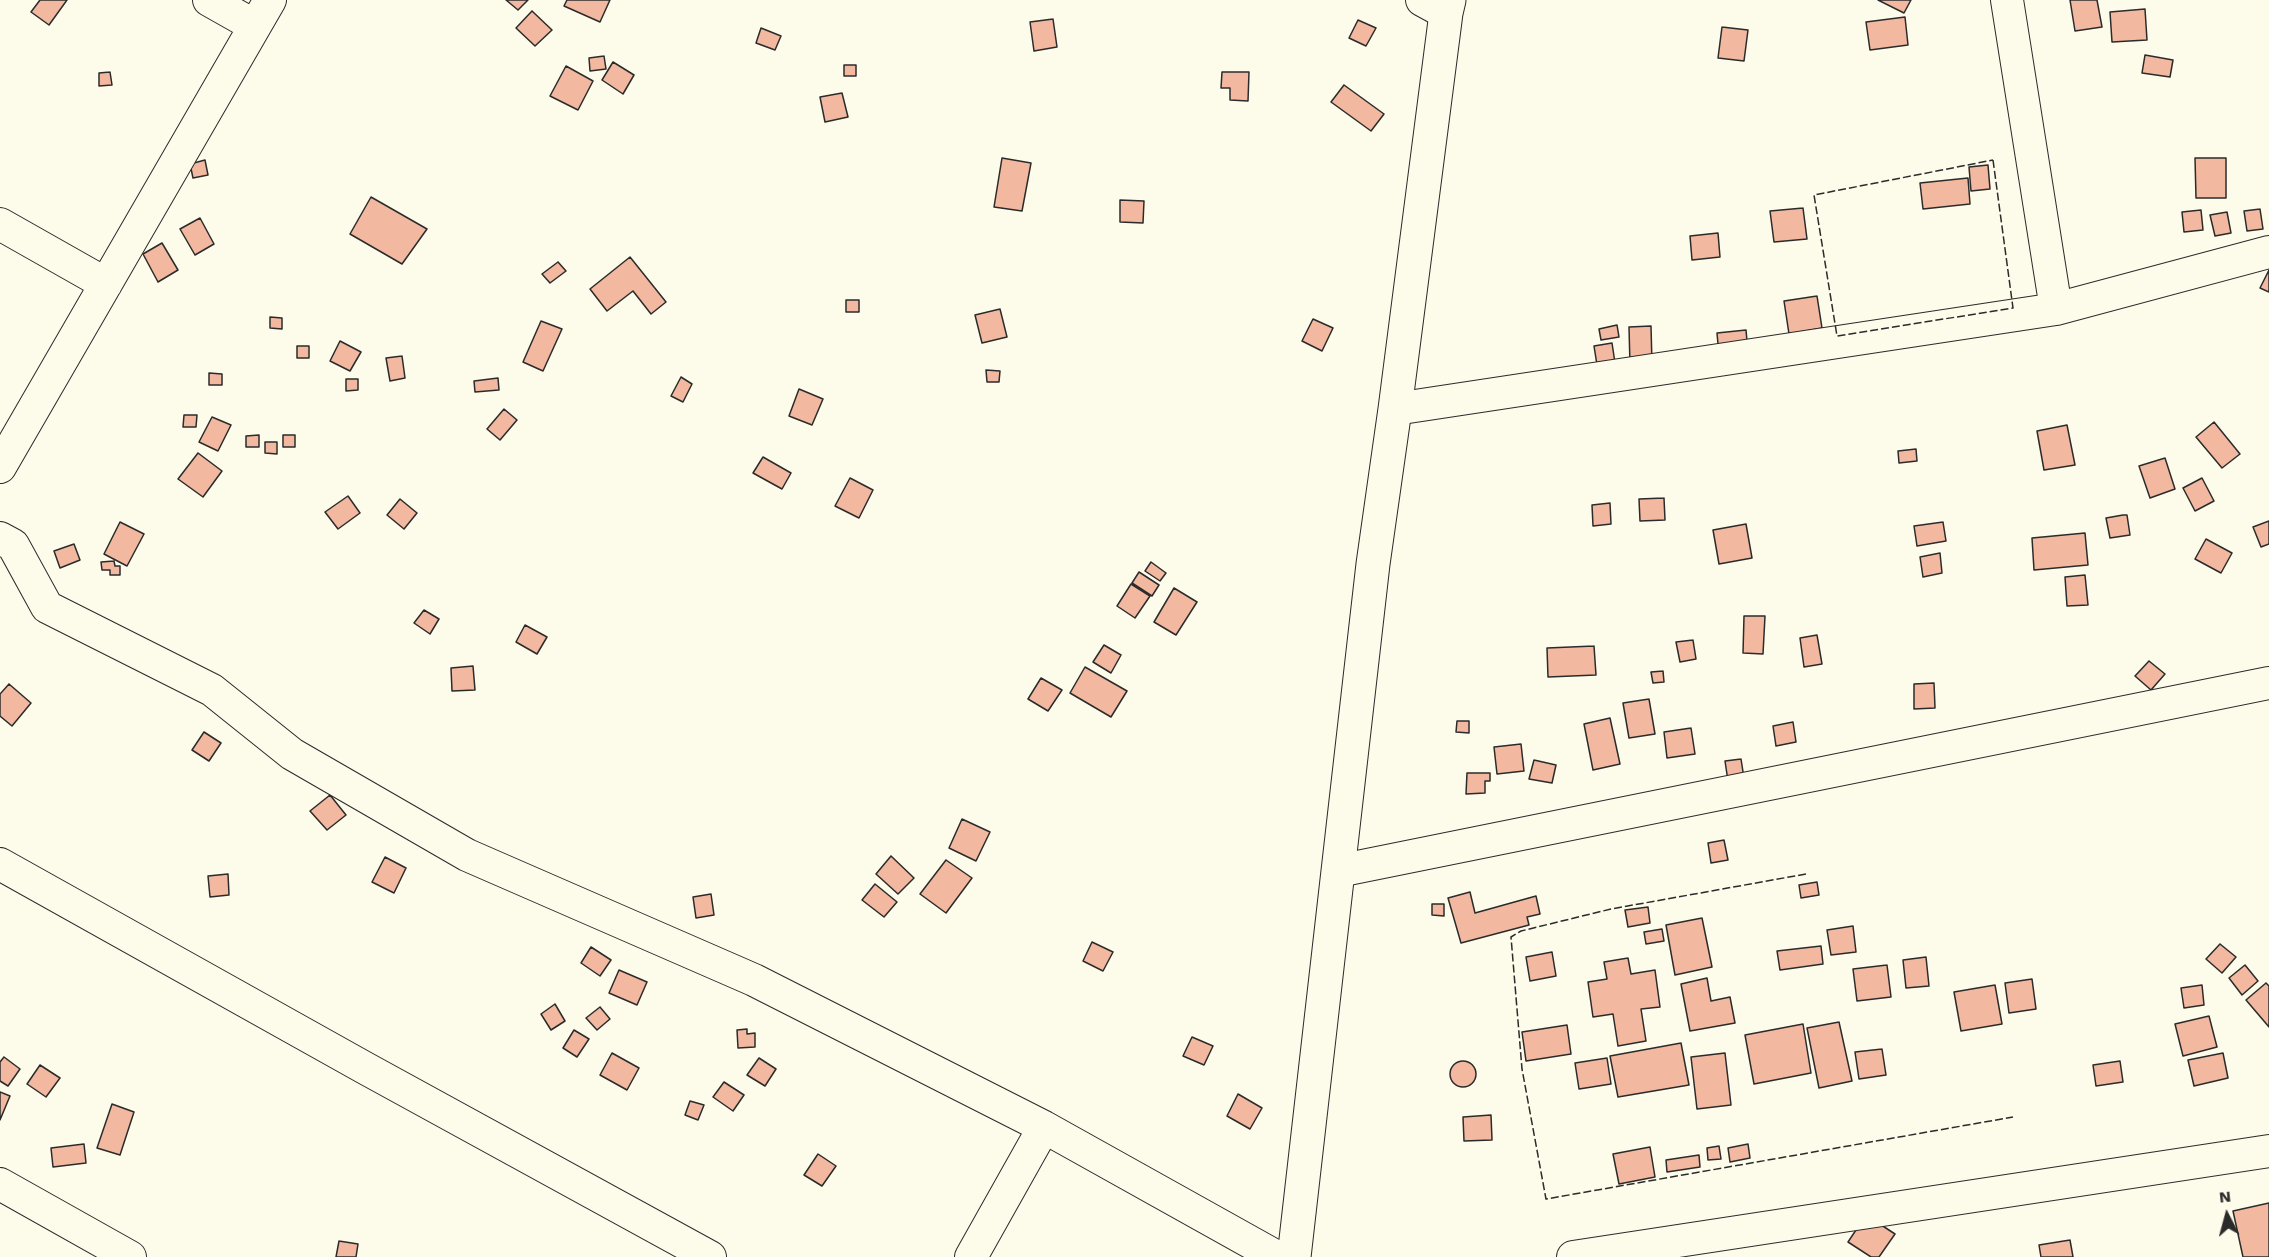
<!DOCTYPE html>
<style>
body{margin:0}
#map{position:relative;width:2269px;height:1257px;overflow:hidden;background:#fdfbea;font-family:"Work Sans",sans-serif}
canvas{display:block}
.north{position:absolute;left:2197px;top:1185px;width:60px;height:60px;-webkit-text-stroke:4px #fdfbea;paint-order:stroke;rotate:354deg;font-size:16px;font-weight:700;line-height:24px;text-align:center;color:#2b2b2b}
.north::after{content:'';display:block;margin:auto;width:21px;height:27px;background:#2b2b2b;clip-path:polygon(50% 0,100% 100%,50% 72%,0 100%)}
</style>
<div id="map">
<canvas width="2269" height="1257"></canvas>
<div class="north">N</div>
</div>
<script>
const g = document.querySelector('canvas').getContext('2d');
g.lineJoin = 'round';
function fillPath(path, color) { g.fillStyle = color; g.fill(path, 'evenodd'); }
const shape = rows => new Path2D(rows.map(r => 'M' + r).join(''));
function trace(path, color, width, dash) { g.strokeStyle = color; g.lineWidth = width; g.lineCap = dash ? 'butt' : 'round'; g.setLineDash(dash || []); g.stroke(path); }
const building = shape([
 [40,0,67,0,49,25,31,12,40,0],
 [506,0,528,0,518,10,506,0],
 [567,0,610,0,600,22,564,6,567,0],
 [1878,0,1911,0,1904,13,1878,0],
 [2070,0,2097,0,2102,27,2075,31,2070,0],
 [2145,9,2147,40,2112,42,2110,12,2145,9],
 [532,11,552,30,535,46,516,28,532,11],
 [1905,17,1908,45,1870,50,1866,22,1905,17],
 [1053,19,1057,47,1034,51,1030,22,1053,19],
 [1358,20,1376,28,1366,46,1349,38,1358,20],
 [1722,27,1748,30,1744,61,1718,58,1722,27],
 [761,28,781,36,775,50,756,43,761,28],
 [2145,55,2173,60,2170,77,2142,73,2145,55],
 [604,56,606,69,590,71,589,58,604,56],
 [613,62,634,75,623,94,602,80,613,62],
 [844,65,856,65,856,76,844,76,844,65],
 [566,66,593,81,578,110,550,96,566,66],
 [110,72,112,85,99,86,99,73,110,72],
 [1222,72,1249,72,1248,101,1230,100,1230,88,1221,88,1222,72],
 [1344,85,1384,114,1371,131,1331,102,1344,85],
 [842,93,848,117,825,122,820,97,842,93],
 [1002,158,1031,163,1022,211,994,207,1002,158],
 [2195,158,2226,158,2226,198,2196,198,2195,158],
 [205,160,208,175,193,178,190,164,205,160],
 [1988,165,1990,189,1971,191,1969,167,1988,165],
 [1968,178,1970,204,1923,209,1920,183,1968,178],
 [371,197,427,229,402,264,350,234,371,197],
 [1120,200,1144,201,1143,223,1120,222,1120,200],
 [1803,208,1807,239,1774,242,1770,211,1803,208],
 [2260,209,2263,229,2247,231,2244,211,2260,209],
 [2201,210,2203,230,2184,232,2182,212,2201,210],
 [2227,212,2231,233,2215,236,2210,215,2227,212],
 [200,218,214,244,195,255,180,229,200,218],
 [1718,233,1720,257,1692,260,1690,236,1718,233],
 [162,243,178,270,158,282,143,254,162,243],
 [630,257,666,302,651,314,633,291,607,311,590,289,630,257],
 [558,262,566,271,550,283,542,274,558,262],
 [2269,270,2269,292,2260,288,2269,270],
 [1817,296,1822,328,1789,334,1784,301,1817,296],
 [846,300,859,300,859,312,846,312,846,300],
 [1000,309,1007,337,982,343,975,315,1000,309],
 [270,317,282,318,282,329,270,328,270,317],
 [1313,319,1333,328,1322,351,1302,341,1313,319],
 [541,321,562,329,543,371,523,362,541,321],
 [1617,325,1619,337,1601,340,1599,329,1617,325],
 [1651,326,1652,364,1630,365,1629,327,1651,326],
 [1746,330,1748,352,1719,355,1717,333,1746,330],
 [340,341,361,352,350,371,330,361,340,341],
 [1612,343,1615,363,1597,365,1594,346,1612,343],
 [297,346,309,346,309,358,297,358,297,346],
 [402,356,405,378,390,381,386,358,402,356],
 [986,370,1000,371,999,382,987,382,986,370],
 [209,373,222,374,222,385,209,385,209,373],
 [681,377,692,384,683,402,671,396,681,377],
 [498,378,499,390,475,392,474,381,498,378],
 [346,379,358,379,358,390,346,391,346,379],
 [799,389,823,399,812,425,789,416,799,389],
 [504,409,517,420,500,440,487,429,504,409],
 [184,415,197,415,196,427,183,427,184,415],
 [212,417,231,425,218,451,199,442,212,417],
 [2214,422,2240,454,2222,468,2196,437,2214,422],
 [2067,425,2075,465,2044,470,2037,431,2067,425],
 [259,435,259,447,246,447,246,436,259,435],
 [283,435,295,435,295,447,283,447,283,435],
 [265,442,277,442,277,454,265,453,265,442],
 [1916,449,1917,461,1899,463,1898,451,1916,449],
 [198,453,222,471,203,497,178,479,198,453],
 [763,457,791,473,782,489,753,473,763,457],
 [2165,458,2175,489,2150,498,2139,466,2165,458],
 [850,478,873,490,859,518,835,506,850,478],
 [2202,478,2214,501,2195,511,2183,488,2202,478],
 [348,496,360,513,338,529,325,512,348,496],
 [1664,498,1665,520,1640,521,1639,499,1664,498],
 [400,499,417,513,404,529,387,515,400,499],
 [1610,503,1611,524,1593,526,1592,505,1610,503],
 [2123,515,2127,515,2130,535,2110,538,2106,518,2123,515],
 [2269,521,2269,544,2261,547,2253,527,2269,521],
 [120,522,144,534,127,566,104,554,120,522],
 [1943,522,1946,541,1917,546,1914,526,1943,522],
 [1746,524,1752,558,1719,564,1713,530,1746,524],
 [2085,533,2088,565,2034,570,2032,538,2085,533],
 [2206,539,2232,553,2221,573,2195,559,2206,539],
 [74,544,80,560,60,568,54,551,74,544],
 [1940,553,1942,573,1923,577,1920,557,1940,553],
 [114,561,115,566,120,566,120,575,110,575,110,570,102,570,101,562,114,561],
 [1151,562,1166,573,1160,581,1145,571,1151,562],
 [1139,572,1159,585,1152,596,1132,583,1139,572],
 [2085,575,2088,605,2067,606,2065,577,2085,575],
 [1131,584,1150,596,1135,618,1117,606,1131,584],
 [1174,588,1197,602,1176,635,1154,622,1174,588],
 [424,610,439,619,430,634,414,623,424,610],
 [1744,616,1765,616,1763,654,1743,653,1744,616],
 [525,625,547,637,537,654,516,642,525,625],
 [1817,635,1822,664,1804,667,1800,638,1817,635],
 [1693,640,1696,659,1680,662,1676,642,1693,640],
 [1104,645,1121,655,1111,673,1093,662,1104,645],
 [1594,646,1596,675,1548,677,1547,648,1594,646],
 [2149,661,2165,674,2151,690,2135,676,2149,661],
 [473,666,475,690,452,691,451,668,473,666],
 [1085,667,1127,691,1111,717,1070,693,1085,667],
 [1663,671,1664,682,1653,683,1651,672,1663,671],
 [1041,678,1062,690,1048,711,1028,699,1041,678],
 [1934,683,1935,708,1914,709,1914,684,1934,683],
 [9,684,31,703,12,726,0,716,0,694,9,684],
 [1649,699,1655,734,1629,738,1623,703,1649,699],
 [1610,718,1620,764,1593,770,1584,724,1610,718],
 [1457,721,1469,721,1469,733,1456,732,1457,721],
 [1793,722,1796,742,1776,746,1773,726,1793,722],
 [1691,728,1695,754,1667,758,1664,732,1691,728],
 [204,732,221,743,209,761,192,750,204,732],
 [1521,744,1524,771,1497,774,1494,747,1521,744],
 [1741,759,1744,778,1728,781,1725,761,1741,759],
 [1534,760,1556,765,1552,783,1529,779,1534,760],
 [1467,773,1490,773,1490,781,1485,781,1485,793,1466,794,1467,773],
 [330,795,346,815,327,830,310,811,330,795],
 [962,819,990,832,976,861,949,848,962,819],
 [1724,840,1728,860,1711,863,1708,843,1724,840],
 [891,856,914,878,898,894,876,874,891,856],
 [385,857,406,868,394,893,372,882,385,857],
 [946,860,972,878,946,913,920,894,946,860],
 [228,874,229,895,210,897,208,876,228,874],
 [1817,882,1819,895,1801,898,1799,885,1817,882],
 [875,884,897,902,884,917,862,900,875,884],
 [1470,892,1475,913,1536,896,1540,914,1527,917,1529,925,1461,943,1448,898,1470,892],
 [711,894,714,915,696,918,693,897,711,894],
 [1432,904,1444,904,1444,916,1432,915,1432,904],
 [1648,907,1650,923,1628,927,1625,910,1648,907],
 [1702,918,1712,967,1675,975,1666,925,1702,918],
 [1853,926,1856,952,1831,955,1827,930,1853,926],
 [1662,929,1664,941,1646,944,1644,932,1662,929],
 [1092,942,1113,952,1103,971,1083,961,1092,942],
 [2220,944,2236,957,2222,973,2206,959,2220,944],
 [1821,946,1823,964,1780,970,1777,951,1821,946],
 [591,947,611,960,600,976,581,963,591,947],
 [1552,952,1556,976,1530,981,1526,957,1552,952],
 [1926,957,1929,986,1906,988,1903,960,1926,957],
 [1628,958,1631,974,1655,970,1660,1007,1641,1009,1646,1041,1618,1046,1613,1014,1593,1017,1588,982,1607,979,1604,962,1628,958],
 [1887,965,1891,997,1857,1001,1853,969,1887,965],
 [2245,965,2258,981,2242,995,2229,978,2245,965],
 [619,970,647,982,637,1005,609,993,619,970],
 [1707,978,1711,1001,1730,997,1735,1023,1690,1031,1681,984,1707,978],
 [2032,979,2036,1009,2009,1013,2005,983,2032,979],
 [2266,983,2269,986,2269,1027,2246,1000,2266,983],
 [1995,985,2002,1024,1961,1031,1954,992,1995,985],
 [2202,985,2204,1005,2184,1008,2181,988,2202,985],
 [555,1004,565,1021,551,1030,541,1014,555,1004],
 [600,1007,610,1019,597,1030,586,1018,600,1007],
 [2209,1016,2217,1047,2183,1056,2175,1024,2209,1016],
 [1839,1022,1852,1081,1819,1088,1807,1028,1839,1022],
 [1803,1024,1811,1073,1754,1084,1745,1035,1803,1024],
 [1567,1025,1571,1054,1526,1061,1522,1032,1567,1025],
 [747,1029,747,1034,755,1033,755,1047,738,1048,737,1030,747,1029],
 [574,1030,589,1039,577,1057,563,1048,574,1030],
 [1192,1037,1213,1046,1204,1065,1183,1056,1192,1037],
 [1681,1043,1689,1085,1618,1097,1610,1056,1681,1043],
 [1882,1049,1886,1075,1859,1079,1855,1052,1882,1049],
 [612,1053,639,1068,627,1090,600,1075,612,1053],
 [1725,1053,1731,1105,1697,1109,1691,1057,1725,1053],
 [2223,1053,2228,1078,2194,1086,2188,1060,2223,1053],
 [4,1057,20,1069,8,1086,0,1081,0,1062,4,1057],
 [759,1058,776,1069,765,1086,747,1075,759,1058],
 [1607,1058,1611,1084,1579,1089,1575,1063,1607,1058],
 [2120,1061,2123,1082,2096,1086,2093,1065,2120,1061],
 '1450 1074a13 13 0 1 1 26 0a13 13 0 1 1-26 0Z',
 [40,1065,60,1078,46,1097,27,1084,40,1065],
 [724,1082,744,1095,733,1111,713,1097,724,1082],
 [0,1092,10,1096,0,1120,0,1092],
 [1238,1094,1262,1108,1250,1129,1227,1116,1238,1094],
 [690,1101,704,1105,698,1120,685,1115,690,1101],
 [112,1104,134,1112,120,1155,97,1148,112,1104],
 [1491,1115,1492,1140,1464,1141,1463,1117,1491,1115],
 [84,1144,86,1163,53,1167,51,1148,84,1144],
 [1748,1144,1750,1158,1730,1162,1728,1148,1748,1144],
 [1719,1146,1721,1159,1708,1160,1707,1148,1719,1146],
 [1650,1147,1655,1177,1619,1184,1613,1154,1650,1147],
 [818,1154,836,1166,822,1186,804,1175,818,1154],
 [1699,1155,1700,1167,1667,1172,1666,1160,1699,1155],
 [2269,1203,2269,1257,2243,1257,2233,1211,2269,1203],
 [1866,1215,1895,1234,1879,1257,1871,1257,1848,1242,1866,1215],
 [2070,1240,2073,1257,2041,1257,2039,1245,2070,1240],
 [339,1241,358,1244,356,1257,336,1257,339,1241]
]);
const minor = shape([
 [209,0,255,26],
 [1422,0,1446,13],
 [2007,0,2056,309],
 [0,224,106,284],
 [1395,409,2056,309,2269,252],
 [0,467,270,0],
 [0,538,13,545,47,607,212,690,292,754,467,855,754,980,1044,1127,1277,1257],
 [0,864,365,1068,710,1257],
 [1338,871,2269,683],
 [0,1184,130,1257],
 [971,1257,1044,1127],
 [1573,1257,2269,1151]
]);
const tertiary = shape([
 [1294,1257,1373,564,1395,409,1446,13,1449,0]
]);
const fence = shape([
 [1993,160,2013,308,1837,336,1814,195,1993,160],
 [1806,874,1611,909,1521,931,1511,937,1522,1069,1546,1199,2013,1117]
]);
fillPath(building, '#f2b8a0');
trace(building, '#2b2b2b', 1.5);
trace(minor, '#2b2b2b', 34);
trace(tertiary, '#2b2b2b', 35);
trace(minor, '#fdfbea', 32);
trace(tertiary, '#fdfbea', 33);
trace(fence, '#2b2b2b', 1.5, [8, 3]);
</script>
